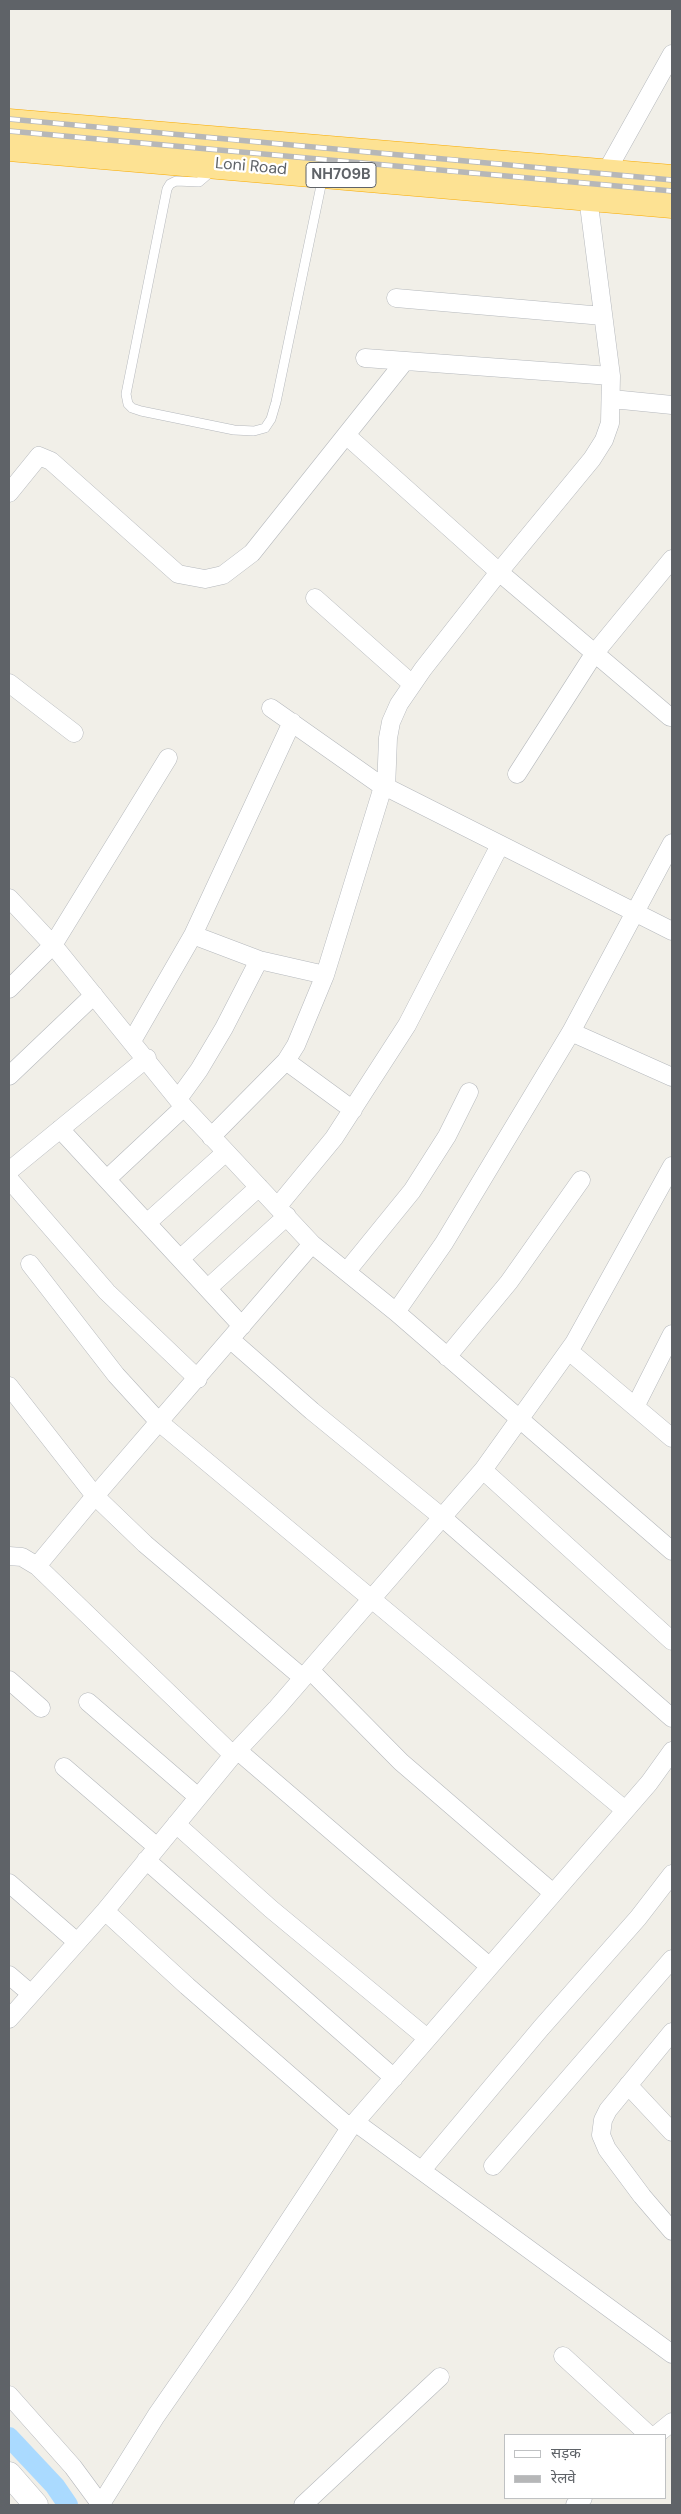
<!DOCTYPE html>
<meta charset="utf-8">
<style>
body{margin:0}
#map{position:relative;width:681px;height:2514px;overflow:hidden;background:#f1efe8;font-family:"DM Sans","Noto Sans Devanagari",sans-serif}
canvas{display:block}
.frame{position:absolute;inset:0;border:10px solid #5f6368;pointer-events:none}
.legend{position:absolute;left:504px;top:2434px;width:162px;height:65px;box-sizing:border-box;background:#fff;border:1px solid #bfc1c3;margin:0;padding:6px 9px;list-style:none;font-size:15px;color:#5f6368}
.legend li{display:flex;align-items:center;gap:10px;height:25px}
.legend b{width:25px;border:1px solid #bfc1c3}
</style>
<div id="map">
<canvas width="681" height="2514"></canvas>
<div class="frame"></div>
<ul class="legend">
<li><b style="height:6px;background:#fff"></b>सड़क</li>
<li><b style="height:6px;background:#b6b7b8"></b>रेलवे</li>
</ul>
</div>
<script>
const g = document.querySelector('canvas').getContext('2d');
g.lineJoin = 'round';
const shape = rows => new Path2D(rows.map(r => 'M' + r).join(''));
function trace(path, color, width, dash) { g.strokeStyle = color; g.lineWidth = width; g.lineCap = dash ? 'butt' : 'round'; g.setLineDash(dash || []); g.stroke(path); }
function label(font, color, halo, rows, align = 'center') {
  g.font = font + ' "DM Sans",sans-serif'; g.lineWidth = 4.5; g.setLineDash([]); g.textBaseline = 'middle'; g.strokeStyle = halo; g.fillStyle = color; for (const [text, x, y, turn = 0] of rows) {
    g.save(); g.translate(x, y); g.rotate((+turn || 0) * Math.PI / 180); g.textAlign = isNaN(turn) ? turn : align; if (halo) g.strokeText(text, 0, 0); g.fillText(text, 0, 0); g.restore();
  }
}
const canal = shape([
 [9,2437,55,2486,68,2505]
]);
const lane = shape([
 [213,170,199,182,176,181,170,184,167,189,126,394,128,404,132,408,141,411,234,430,254,431,265,428,271,419,276,402,323,176]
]);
const street = shape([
 [605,174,672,54],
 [396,298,603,316],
 [365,358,611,376],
 [612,399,672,405],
 [346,435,499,572,670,717],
 [9,493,39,456,51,461,178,574,205,579,223,575,252,553,405,361],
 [315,598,412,684],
 [9,683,74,733],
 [271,708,386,789],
 [517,774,594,654,672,559],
 [386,789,388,738,391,722,399,704,423,669,499,572,592,459,604,440,610,423,611,376,588,197],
 [9,898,53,945,184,1107,312,1244,396,1312,672,1551],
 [193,935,259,960,325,975],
 [9,989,53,945,168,758],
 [571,1032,672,1077],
 [132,1041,193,935,292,722],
 [286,1061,353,1110],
 [9,1076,94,995],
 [178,1099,199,1070,224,1028,259,960],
 [60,1129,242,1326],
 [211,1137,286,1061,296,1045,325,975,382,790,390,789,672,931],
 [9,1171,147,1058],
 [108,1178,184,1107],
 [9,1179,107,1292,198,1379],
 [278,1206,334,1138,407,1025,500,845],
 [148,1222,226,1152],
 [181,1258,259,1187],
 [30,1264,116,1375,159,1422,625,1810],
 [347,1271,412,1191,447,1136,469,1092],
 [208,1288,287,1216],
 [396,1312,444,1243,571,1032,672,843],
 [231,1340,312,1411,443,1518,672,1718],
 [569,1351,672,1438],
 [447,1357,509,1282,581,1180],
 [9,1386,95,1496,145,1544,303,1678],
 [635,1407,672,1334],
 [483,1470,672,1641],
 [9,1556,22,1557,37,1566,233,1755],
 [37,1566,95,1496,312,1244],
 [310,1670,401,1762,553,1893],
 [9,1680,41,1708],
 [88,1702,198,1797],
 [237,1750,489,1966],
 [64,1767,157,1847],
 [176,1824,271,1909,427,2038],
 [146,1860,394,2078],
 [9,1883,77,1942],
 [105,1911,187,1986,350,2128],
 [9,1975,30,1993],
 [9,2019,105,1911,233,1755,277,1708,483,1470,574,1343,672,1166],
 [672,2032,608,2110,603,2120,601,2135,607,2149,642,2196,672,2231],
 [628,2085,672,2132],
 [355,2122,672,2354],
 [493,2166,672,1959],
 [422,2170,541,2028,638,1918,672,1874],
 [563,2356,649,2435],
 [9,2395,73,2467,101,2505],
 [656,2435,672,2422],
 [101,2504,156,2416,242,2292,350,2128,649,1783,672,1751],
 [303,2505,440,2377],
 [575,2505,583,2498]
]);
const secondary = shape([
 [9,2474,36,2505]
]);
const highway = shape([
 [9,123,672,179],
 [9,147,672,204]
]);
const rail = shape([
 [9,119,672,180],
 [9,131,672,191]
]);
const shields = [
 [341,175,70]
];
const shieldNames = [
 ["NH709B",341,175]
];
const streetNames = [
 ["Loni Road",251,167,5]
];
trace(canal, '#aadaff', 20);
trace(lane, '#b5b8bc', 10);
trace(street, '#b5b8bc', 19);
trace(secondary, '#b6babf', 25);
trace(highway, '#f9ab00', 29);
trace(lane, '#fff', 9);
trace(street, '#fff', 18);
trace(secondary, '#fff', 24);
trace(highway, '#fde293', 28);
trace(rail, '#b6b7b8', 5.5);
trace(rail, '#fff', 4, [11]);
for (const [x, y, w] of shields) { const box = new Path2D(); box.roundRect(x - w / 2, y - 12.5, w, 25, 4); g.fillStyle = '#fff'; g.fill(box); trace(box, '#5f6368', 1); }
label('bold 15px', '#5f6368', null, shieldNames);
label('16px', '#5f6368', '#fff', streetNames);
</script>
